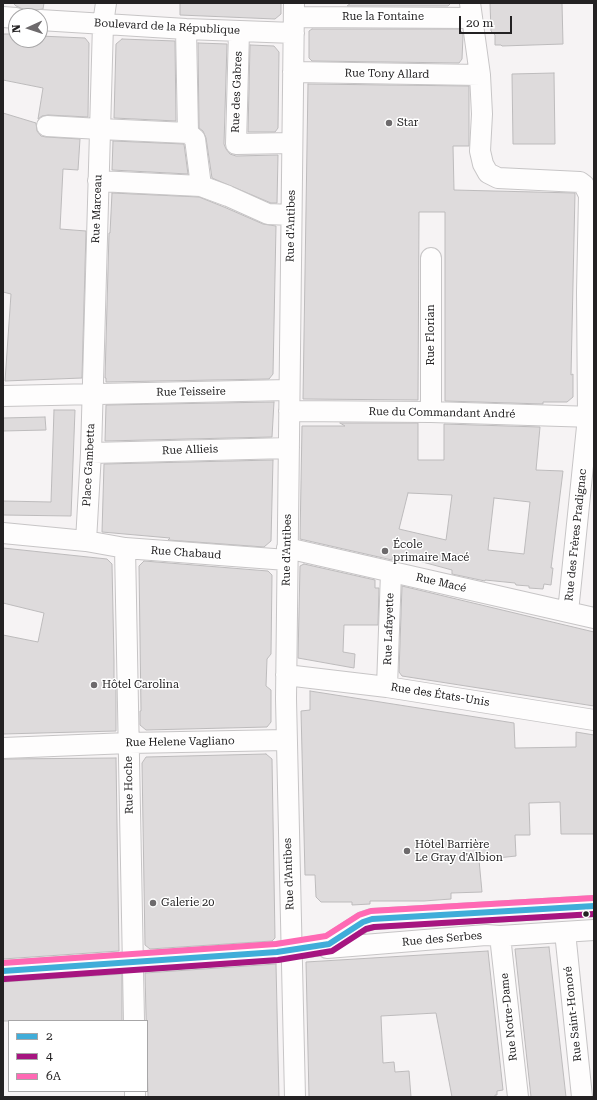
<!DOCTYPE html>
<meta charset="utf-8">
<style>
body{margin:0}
#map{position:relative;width:597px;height:1100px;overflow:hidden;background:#f6f3f4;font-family:"Roboto Serif",serif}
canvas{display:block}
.frame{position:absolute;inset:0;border:4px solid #232122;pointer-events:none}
.legend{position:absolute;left:8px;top:1020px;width:140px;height:72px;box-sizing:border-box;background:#fff;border:1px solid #a7a6a7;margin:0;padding:5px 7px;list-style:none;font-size:12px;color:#232122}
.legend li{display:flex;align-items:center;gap:8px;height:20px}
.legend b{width:20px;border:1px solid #a7a6a7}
.north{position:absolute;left:8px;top:8px;width:40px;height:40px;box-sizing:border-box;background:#fff;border:1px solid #a7a6a7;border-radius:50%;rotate:267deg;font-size:11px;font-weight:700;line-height:16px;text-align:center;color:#232122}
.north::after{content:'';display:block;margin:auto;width:14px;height:18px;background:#6d6a6c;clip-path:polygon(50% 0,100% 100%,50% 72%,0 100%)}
.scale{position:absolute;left:459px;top:16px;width:53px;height:18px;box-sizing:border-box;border:2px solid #232122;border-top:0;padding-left:5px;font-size:12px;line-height:14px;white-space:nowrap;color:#232122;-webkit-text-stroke:3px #fff;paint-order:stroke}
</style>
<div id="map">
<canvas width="597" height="1100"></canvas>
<div class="frame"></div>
<ul class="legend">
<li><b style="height:5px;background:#40add9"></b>2</li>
<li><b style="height:5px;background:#a61580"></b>4</li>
<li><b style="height:5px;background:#ff69b4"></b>6A</li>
</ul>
<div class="north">N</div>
<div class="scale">20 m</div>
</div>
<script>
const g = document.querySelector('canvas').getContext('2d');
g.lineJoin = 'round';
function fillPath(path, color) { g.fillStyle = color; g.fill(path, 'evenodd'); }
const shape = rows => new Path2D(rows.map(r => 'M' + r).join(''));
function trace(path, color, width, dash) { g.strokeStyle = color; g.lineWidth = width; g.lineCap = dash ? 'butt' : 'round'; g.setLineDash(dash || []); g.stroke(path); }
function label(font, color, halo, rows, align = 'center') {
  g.font = font + ' "Roboto Serif",serif'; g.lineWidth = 3; g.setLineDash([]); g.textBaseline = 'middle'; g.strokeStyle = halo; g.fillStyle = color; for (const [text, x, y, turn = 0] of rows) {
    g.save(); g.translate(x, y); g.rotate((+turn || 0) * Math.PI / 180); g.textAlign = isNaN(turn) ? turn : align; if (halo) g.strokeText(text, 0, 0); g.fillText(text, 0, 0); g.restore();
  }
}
const building = shape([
 [13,3,44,3,43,9,35,10,30,16,27,16,23,9,16,6,13,3],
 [180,3,281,3,281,14,275,19,180,15,180,3],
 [351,3,451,3,448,6,347,6,351,3],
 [490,3,562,3,563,44,502,46,501,45,495,45,495,35,491,31,490,3],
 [312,29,459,29,463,33,463,36,462,59,459,63,312,61,309,58,309,31,312,29],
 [3,34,16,34,16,40,40,40,40,36,85,38,89,43,88,117,48,115,42,116,38,119,43,88,3,80,3,34],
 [122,39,175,41,176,121,114,118,116,44,122,39],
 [198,43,227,44,224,144,226,149,230,154,236,156,278,155,277,203,271,203,212,178,206,138,203,131,199,128,198,43],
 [250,45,274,46,279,52,278,128,275,132,248,132,250,45],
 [554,73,555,144,513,144,512,74,554,73],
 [308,84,469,86,469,146,453,146,454,190,575,193,571,375,573,374,573,397,567,402,543,402,543,404,445,401,445,212,419,212,418,400,303,399,308,84],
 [3,113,36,123,37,131,41,136,46,137,80,139,78,170,63,169,60,229,86,231,82,378,5,381,11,294,3,292,3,113],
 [113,141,184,144,188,174,112,170,113,141],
 [112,193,199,197,224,207,263,224,276,226,273,374,269,379,106,382,106,378,105,378,109,233,110,233,112,193],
 [274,402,272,437,105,441,106,405,274,402],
 [54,410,75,410,71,516,3,515,3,501,51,502,54,410],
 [45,417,46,430,3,431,3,418,45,417],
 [340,423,418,423,418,460,444,460,444,424,540,427,536,470,563,471,551,568,553,568,551,585,544,584,543,589,529,588,529,586,516,585,515,583,485,580,485,581,452,574,452,570,393,554,392,560,300,539,302,426,345,426,340,423],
 [408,493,452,495,446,540,399,529,408,493],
 [494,498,530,502,524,554,488,550,494,498],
 [273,460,271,541,264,547,168,540,170,538,102,532,104,464,273,460],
 [3,548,107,559,112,564,114,661,114,681,116,681,116,731,3,734,3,635,38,642,44,613,3,603,3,548],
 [144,561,268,571,272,575,271,654,267,659,266,686,271,690,271,722,267,727,146,730,140,725,140,711,141,711,139,566,144,561],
 [304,564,375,580,375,588,379,588,378,625,344,625,343,652,355,654,354,668,298,658,300,566,304,564],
 [402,586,594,632,594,706,402,676,399,672,402,586],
 [310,691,514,723,515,748,576,747,576,732,594,735,594,834,561,834,560,802,529,803,530,835,515,835,516,856,479,860,482,892,451,893,451,899,424,901,370,901,370,904,352,905,352,902,321,902,316,897,315,875,305,875,301,711,310,710,310,691],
 [266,754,272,759,275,938,272,941,150,949,145,945,142,763,146,757,266,754],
 [116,758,119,951,3,959,3,759,116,758],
 [549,947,566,1097,531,1097,515,949,549,947],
 [488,951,503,1090,497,1091,497,1095,495,1095,495,1097,452,1097,436,1013,381,1016,383,1063,394,1062,395,1072,409,1071,411,1097,309,1097,306,962,488,951],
 [276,964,279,1097,148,1097,145,973,276,964],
 [122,974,122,1021,3,1021,3,982,122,974]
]);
const minor = shape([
 [294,3,286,699,295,1097],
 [470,3,480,75,482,114,480,151,483,164,488,173,498,178,580,182,584,185,589,195,594,202],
 [3,17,16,18],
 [294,17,472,18],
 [40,20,186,29,294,33],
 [239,31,236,144,292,143],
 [293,72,480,75],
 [47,126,100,129,188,133,186,29],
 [188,133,195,139,201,186],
 [98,181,201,186,228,196,268,214,291,215],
 [431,258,431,412],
 [3,396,289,390],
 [289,411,431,412,594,417],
 [91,453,289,448],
 [3,533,86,541,91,453,103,24,106,3],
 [86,541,125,548,287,560],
 [125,548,134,1021],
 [287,548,594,618],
 [568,612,588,417,587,292,589,195],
 [286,675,387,687,594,720],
 [387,687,391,572],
 [3,748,129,743,286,740],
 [565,932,582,1097],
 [500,936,518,1097],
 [327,948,486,935,500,936,594,930],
 [3,971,277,952,329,944,363,922,372,919,594,906],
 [135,1091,135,1097]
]);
const bus1 = shape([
 [3,971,277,952,329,944,363,922,372,919,594,906]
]);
const bus2 = shape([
 [4,979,278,960,332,951,366,929,374,927,594,914]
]);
const bus3 = shape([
 [3,963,276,944,326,936,359,915,371,911,594,898]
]);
const markers = [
 [389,123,4,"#6d6a6c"],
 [385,551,4,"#6d6a6c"],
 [94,685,4,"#6d6a6c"],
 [407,851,4,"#6d6a6c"],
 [153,903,4,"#6d6a6c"],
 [586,914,3.5,"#232122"]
];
const streetNames = [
 ["Rue la Fontaine",383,17],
 ["Boulevard de la République",167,27,3],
 ["Rue Tony Allard",387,74,1],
 ["Rue des Gabres",237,92,-88],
 ["Rue Marceau",97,209,-88],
 ["Rue d'Antibes",291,226,-89],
 ["Rue Florian",431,335,-90],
 ["Rue Teisseire",191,392,-1],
 ["Rue du Commandant André",442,413,1],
 ["Rue Allieis",190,450,-2],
 ["Place Gambetta",89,465,-87],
 ["Rue des Frères Pradignac",576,535,-84],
 ["Rue d'Antibes",287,550,-89],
 ["Rue Chabaud",186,553,4],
 ["Rue Macé",441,583,13],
 ["Rue Lafayette",389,629,-88],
 ["Rue des États-Unis",440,695,9],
 ["Rue Helene Vagliano",180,742,-1],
 ["Rue Hoche",129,785,-91],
 ["Rue d'Antibes",289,874,-92],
 ["Rue des Serbes",442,939,-5],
 ["Rue Saint-Honoré",573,1014,-96],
 ["Rue Notre-Dame",509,1017,-96]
];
const poiNames = [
 ["Star",397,123],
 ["École",393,545],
 ["primaire Macé",393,558],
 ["Hôtel Carolina",102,685],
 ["Hôtel Barrière",415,845],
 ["Le Gray d'Albion",415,858],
 ["Galerie 20",161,903]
];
fillPath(building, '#dedbdc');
trace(building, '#bdbbbc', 1);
trace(minor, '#c7c5c6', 22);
trace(minor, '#fefdfd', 20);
trace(bus1, '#40add9', 6);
trace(bus2, '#a61580', 6);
trace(bus3, '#ff69b4', 6);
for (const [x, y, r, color] of markers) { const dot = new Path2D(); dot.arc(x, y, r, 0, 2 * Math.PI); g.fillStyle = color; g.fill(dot); trace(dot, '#fff', 1.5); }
label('11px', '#232122', '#fff', streetNames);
label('11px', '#232122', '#fff', poiNames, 'left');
</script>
